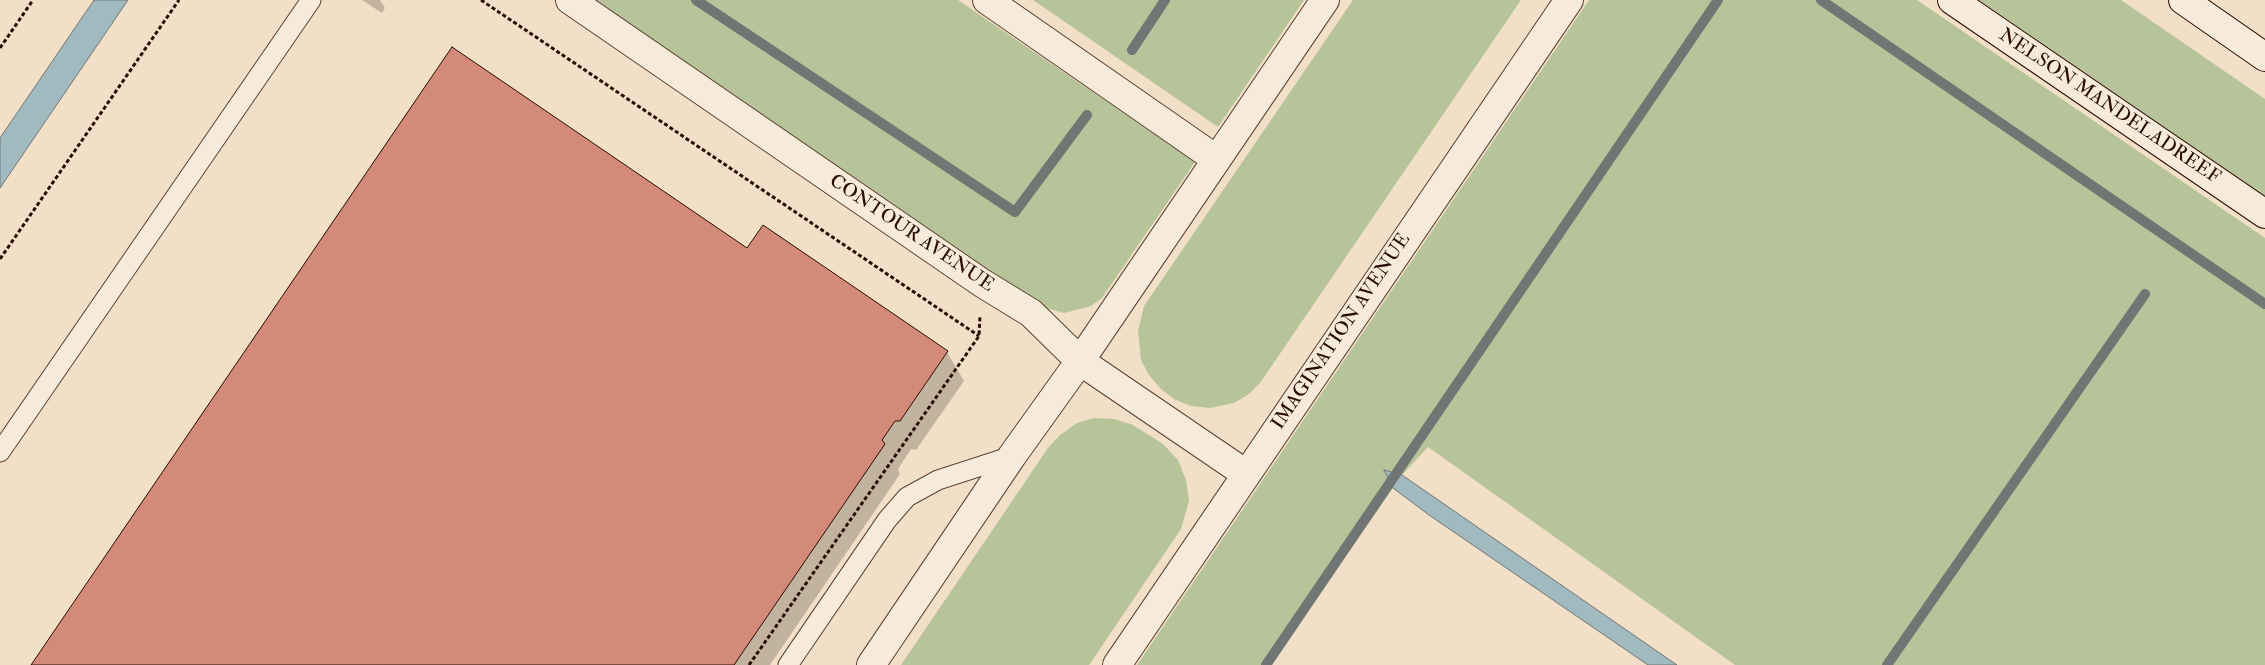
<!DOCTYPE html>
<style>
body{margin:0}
canvas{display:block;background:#f1e0c7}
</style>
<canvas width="2265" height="665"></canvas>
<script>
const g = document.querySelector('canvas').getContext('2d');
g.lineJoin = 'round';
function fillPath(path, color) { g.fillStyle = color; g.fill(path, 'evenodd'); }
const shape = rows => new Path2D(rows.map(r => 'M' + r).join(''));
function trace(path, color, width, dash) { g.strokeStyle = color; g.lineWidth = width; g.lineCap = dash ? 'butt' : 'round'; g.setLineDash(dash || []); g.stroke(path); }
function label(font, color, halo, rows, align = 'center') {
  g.font = font + ' "IM FELL Double Pica",serif'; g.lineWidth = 5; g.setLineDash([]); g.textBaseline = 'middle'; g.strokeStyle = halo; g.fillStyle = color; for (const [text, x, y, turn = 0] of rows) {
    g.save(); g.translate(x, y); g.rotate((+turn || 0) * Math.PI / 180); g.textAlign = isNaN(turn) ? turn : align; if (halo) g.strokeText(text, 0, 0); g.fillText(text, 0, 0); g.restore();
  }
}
const green = shape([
 [590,0,958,0,1195,162,1102,298,1091,306,1064,313,1035,305],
 [1033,0,1304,0,1218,127],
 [1353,0,1521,0,1260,383,1249,394,1234,403,1210,408,1191,406,1174,399,1161,389,1149,375,1141,360,1138,331,1144,306],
 [1589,0,1917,0,2265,238,2265,665,1735,665,1428,447,1402,475,1384,471,1393,488,1270,665,1137,665],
 [1979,0,2121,0,2265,99,2265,196],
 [1094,418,1114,419,1133,425,1163,444,1178,460,1186,480,1189,501,1181,529,1089,665,901,665,1048,448,1060,435,1077,423]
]);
const water = shape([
 [94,0,128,0,0,188,0,138,94,0],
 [1384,470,1402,475,1677,665,1648,665,1429,515,1393,488,1384,470]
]);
const shadow = shape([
 [362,0,380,0,385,8,382,13],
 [748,250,947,352,964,381,916,450,911,449,898,469,900,474,770,665,33,665]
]);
const stream = shape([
 [696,0,1015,212,1087,115],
 [1821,0,2265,304],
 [1132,50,1165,0],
 [1266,665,1718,0],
 [1887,665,2145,294]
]);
const building = shape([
 [452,47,747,248,763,225,948,351,900,421,895,421,882,440,885,444,734,665,31,665,452,47]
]);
const path = shape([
 [481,0,979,336],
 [0,48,33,0],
 [0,259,179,0],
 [749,665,979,336,980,316]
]);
const lane = shape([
 [0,452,311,0],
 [788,665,887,520,907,497,938,480,1012,456]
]);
const street = shape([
 [570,0,982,283,1031,313,1080,361,1246,474],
 [987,0,1216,159],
 [871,665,1012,456,1080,361,1325,0],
 [1117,665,1569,0]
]);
const secondary = shape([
 [1952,0,2265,214],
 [2183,0,2265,57]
]);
const streetNames = [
 ["NELSON MANDELADREEF",2109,107,34],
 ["CONTOUR AVENUE",911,234,34],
 ["IMAGINATION AVENUE",1342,332,-56]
];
fillPath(green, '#b7c398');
fillPath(water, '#a1bac0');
trace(water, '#717573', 1);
fillPath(shadow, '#0003');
trace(stream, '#717573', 10);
fillPath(building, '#d48a78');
trace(building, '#290d00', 1);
trace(lane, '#5b4232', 21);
trace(street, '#5b4232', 30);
trace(secondary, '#290d00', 30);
trace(path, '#290d00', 3, [4, 2.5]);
trace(lane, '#f6ebdb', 19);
trace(street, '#f6ebdb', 28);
trace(secondary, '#f6ebdb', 28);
label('19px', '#290d00', '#f6ebdb', streetNames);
</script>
